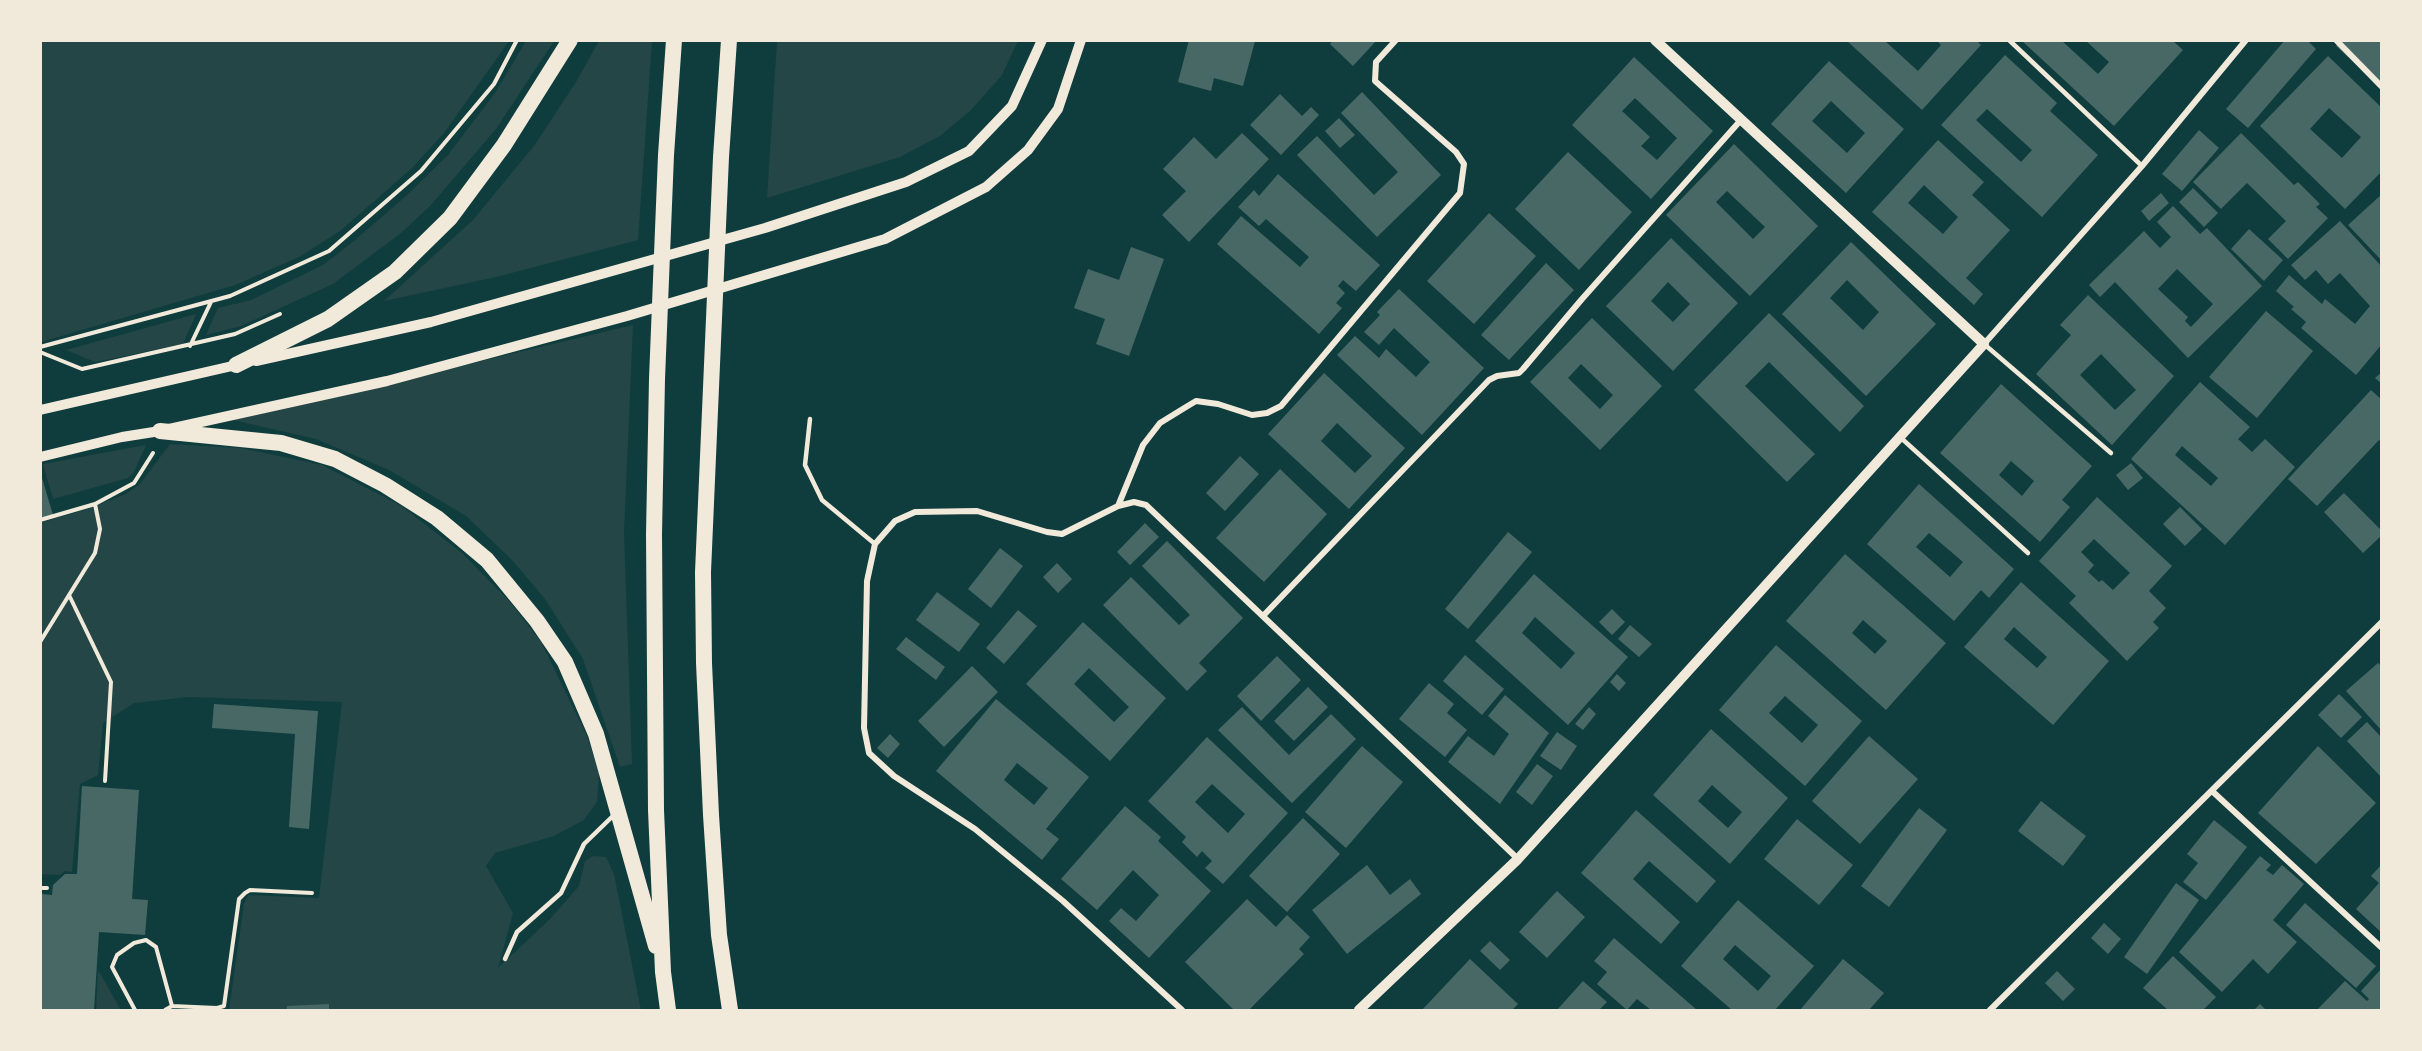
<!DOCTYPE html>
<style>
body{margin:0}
#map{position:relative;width:2422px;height:1051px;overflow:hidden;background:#0f3d3e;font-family:"Work Sans",sans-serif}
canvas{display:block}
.frame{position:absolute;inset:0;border:42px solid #f1e9da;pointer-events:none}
</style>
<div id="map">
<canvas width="2422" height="1051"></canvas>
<div class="frame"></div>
</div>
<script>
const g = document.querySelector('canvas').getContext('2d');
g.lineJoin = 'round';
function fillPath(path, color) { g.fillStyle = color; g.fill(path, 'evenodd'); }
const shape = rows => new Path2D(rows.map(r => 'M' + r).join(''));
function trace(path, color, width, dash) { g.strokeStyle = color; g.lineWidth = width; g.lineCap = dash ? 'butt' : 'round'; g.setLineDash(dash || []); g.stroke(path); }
const green = shape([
 [41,40,509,40,509,41,444,133,411,169,340,231,301,256,235,285,41,342],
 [526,41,554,41,496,129,430,206,401,233,333,284,241,326,206,335,218,308,251,300,323,265,354,241,406,196,448,155,495,93],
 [599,41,652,41,638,240,496,277,384,301,473,220,534,146,576,82],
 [777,41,778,40,1018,41,1002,75,971,110,940,136,900,157,767,198],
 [196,314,183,344,95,362,66,350],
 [633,325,624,533,632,764,620,767,583,659,545,599,512,560,466,516,389,470,316,439,233,420],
 [170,444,240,448,322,465,400,505,462,553,510,602,541,642,587,736,599,773,597,802,584,820,554,836,495,853,486,866,513,913,498,968,550,919,579,886,585,861,593,856,606,857,614,874,641,1010,229,1010,244,904,248,895,319,898,342,702,188,697,134,703,103,723,98,775,80,784,72,872,65,871,60,875,41,874,40,523,88,509,126,494,140,484],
 [146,445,134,472,128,478,53,499,43,464],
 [98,970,121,1010,96,1010]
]);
const building = shape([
 [1189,40,1255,41,1243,86,1214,78,1211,91,1178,82],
 [1333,40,1377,40,1353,66,1330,44],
 [1846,40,1884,40,1918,71,1941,45,1936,40,1976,40,1981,45,1922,110],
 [2021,40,2061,40,2098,74,2109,62,2085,40,2172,40,2183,50,2114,126],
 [2285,40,2307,40,2316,49,2248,128,2226,109],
 [2341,40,2382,40,2382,88,2336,46],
 [2005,55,2057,103,2050,111,2098,155,2042,217,1941,125],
 [1987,109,2032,150,2021,162,1976,120],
 [2328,56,2382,108,2382,171,2345,209,2260,126],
 [2329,108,2361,137,2342,158,2310,129],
 [1634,57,1713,131,1651,199,1572,125],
 [1635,98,1677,138,1657,160,1641,146,1650,137,1622,111],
 [1829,61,1904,129,1846,193,1771,124],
 [1831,101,1865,133,1847,153,1812,121],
 [1362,92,1441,175,1377,237,1297,155,1317,136,1374,195,1398,172,1341,113],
 [1280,94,1302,116,1311,107,1319,115,1281,155,1250,125],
 [1339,118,1355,135,1340,148,1325,131],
 [2199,130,2219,148,2182,191,2162,174],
 [1242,133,1269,159,1189,242,1162,215,1186,191,1163,169,1194,137,1216,159],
 [2241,133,2294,185,2298,182,2320,204,2316,207,2328,218,2288,259,2268,239,2286,221,2247,183,2221,209,2193,182],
 [1938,140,1984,182,1972,195,2010,230,1966,278,1983,294,1974,305,1872,212],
 [1924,185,1958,217,1943,234,1908,203],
 [1734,144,1818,226,1750,296,1666,215],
 [1727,191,1765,227,1753,239,1716,202],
 [1568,152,1632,212,1579,270,1515,209],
 [1278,174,1380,265,1356,291,1343,280,1338,286,1345,293,1336,303,1342,308,1319,334,1217,244,1241,216,1300,267,1309,257,1266,219,1259,226,1238,207,1254,190,1259,196],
 [2193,188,2218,213,2204,227,2179,202],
 [2161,193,2169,203,2149,221,2141,211],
 [2382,194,2382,261,2348,225],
 [2173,206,2200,234,2207,228,2262,286,2188,358,2115,282,2100,297,2089,285,2144,231,2160,248,2171,237,2157,222],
 [2177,269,2213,304,2191,327,2185,321,2188,317,2158,289],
 [1489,213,1536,256,1474,324,1427,281],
 [2340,221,2382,267,2382,344,2356,375,2301,328,2306,322,2291,309,2294,307,2276,291,2289,275,2322,304,2325,299,2355,324,2370,306,2340,273,2328,284,2316,270,2305,280,2291,265],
 [2249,229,2283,260,2264,281,2231,249],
 [1671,238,1738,303,1673,371,1606,306],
 [1668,282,1690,304,1673,322,1651,301],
 [1851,242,1936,324,1866,396,1782,314],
 [1847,280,1879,312,1863,330,1830,298],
 [1131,247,1164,259,1129,356,1096,344,1105,319,1074,308,1088,269,1119,280],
 [1546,263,1574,290,1509,360,1481,335],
 [1399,289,1484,368,1422,435,1337,355,1355,336,1379,358,1386,349,1416,377,1430,362,1394,328,1379,345,1364,332,1380,315,1377,312],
 [2088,295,2174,376,2112,445,2036,374,2071,335,2060,325],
 [2101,354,2136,390,2115,410,2080,375],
 [2266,311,2313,351,2257,418,2209,377],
 [1769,313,1864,406,1840,432,1769,362,1745,386,1815,454,1787,482,1694,390],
 [1592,318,1662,386,1600,450,1530,382],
 [1581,364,1613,395,1600,409,1568,378],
 [2382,372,2382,384,2375,378],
 [1324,373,1405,448,1349,509,1268,434],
 [1337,423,1372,456,1355,473,1321,441],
 [2200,382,2250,427,2238,439,2252,452,2265,439,2295,467,2225,545,2131,459],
 [2182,446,2218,478,2211,486,2175,455],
 [2001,384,2092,466,2062,500,2070,507,2040,542,1940,453],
 [2011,461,2034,481,2022,496,1999,475],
 [2371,390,2382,400,2382,442,2379,440,2317,506,2288,479],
 [1240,456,1259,474,1225,511,1206,493],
 [2131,463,2143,478,2128,490,2116,475],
 [1280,469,1327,514,1264,582,1216,538],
 [40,471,53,515,40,518],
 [1919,484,2014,569,1989,598,1981,590,1954,621,1867,544],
 [1929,533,1963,562,1950,577,1916,547],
 [2344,493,2382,531,2382,535,2363,553,2324,512],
 [2097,497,2172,566,2149,591,2166,608,2153,622,2159,628,2127,661,2069,603,2076,596,2039,561],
 [2094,539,2130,573,2113,590,2102,580,2099,582,2088,572,2094,565,2081,552],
 [2180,507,2202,529,2185,546,2163,524],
 [1145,523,1159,537,1130,565,1117,552],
 [1508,532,1532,552,1468,629,1445,609],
 [1167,541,1243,618,1199,663,1207,671,1187,691,1103,605,1131,577,1179,625,1190,615,1142,566],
 [1000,548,1023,566,991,608,968,589],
 [1845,554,1946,643,1886,710,1786,621],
 [1863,620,1887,641,1875,654,1852,633],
 [1057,563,1072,579,1058,593,1043,577],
 [1534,574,1628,657,1568,725,1475,641],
 [1535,617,1575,653,1561,669,1522,633],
 [2021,582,2109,661,2053,725,1964,647],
 [2014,627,2047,657,2037,668,2004,639],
 [937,592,980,624,959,652,916,620],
 [1612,609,1625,622,1612,635,1599,622],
 [1018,610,1037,626,1004,664,986,648],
 [1083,622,1166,698,1110,761,1026,684],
 [1089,668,1129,707,1114,722,1074,684],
 [1630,625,1652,644,1639,657,1618,639],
 [906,637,945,667,936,680,896,649],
 [1776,645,1862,721,1805,786,1719,710],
 [1785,696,1818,725,1802,743,1769,713],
 [1465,655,1504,689,1482,715,1443,681],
 [1277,656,1301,680,1261,721,1237,696],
 [2378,663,2382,667,2382,731,2346,691],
 [972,666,998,692,944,747,918,721],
 [1617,674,1626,683,1619,691,1610,682],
 [1429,683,1454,704,1447,713,1467,730,1445,757,1399,719],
 [1308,687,1328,707,1294,741,1274,721],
 [2339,694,2362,717,2341,738,2318,715],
 [1505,695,1549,733,1500,804,1448,762,1468,736,1494,756,1509,734,1488,716],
 [996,699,1089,777,1046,829,1059,839,1042,860,936,771],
 [1017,763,1048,788,1034,805,1004,780],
 [214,704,318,711,309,829,289,827,295,734,212,728],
 [1242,707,1289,755,1331,714,1356,739,1292,803,1218,730],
 [1589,707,1596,714,1583,730,1575,724],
 [2367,722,2382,738,2382,778,2347,741],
 [1711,729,1788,798,1730,864,1653,795],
 [1712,785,1742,812,1728,828,1698,801],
 [1557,732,1577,746,1561,770,1540,756],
 [890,734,900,744,888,758,877,748],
 [1869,736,1918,779,1860,844,1812,801],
 [1207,737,1288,813,1223,884,1205,868,1212,861,1202,851,1197,857,1182,842,1186,837,1148,801],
 [1212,784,1245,814,1228,833,1195,802],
 [1362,746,1403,782,1346,848,1305,812],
 [2318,746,2376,803,2316,864,2258,813],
 [1537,764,1553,776,1532,805,1516,792],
 [82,786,139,790,132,899,148,900,145,935,99,932,94,1010,40,1010,42,894,52,895,53,885,65,874,77,874],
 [2041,801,2086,836,2063,866,2018,831],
 [1125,806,1161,837,1158,841,1211,891,1149,958,1109,921,1121,908,1136,921,1159,895,1133,870,1097,910,1061,879],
 [1919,808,1947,830,1889,907,1861,886],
 [1636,810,1716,881,1697,903,1649,861,1633,879,1680,922,1661,944,1581,873],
 [1303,818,1340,854,1287,912,1249,876],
 [1797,819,1853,865,1819,905,1764,859],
 [2214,820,2247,847,2206,900,2183,882,2198,863,2187,854],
 [2260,856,2271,865,2266,870,2273,875,2282,865,2304,884,2273,920,2297,942,2268,974,2253,959,2222,992,2179,952],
 [2382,864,2382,933,2356,909,2379,883,2371,876],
 [1367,865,1390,895,1410,879,1421,894,1347,954,1312,910],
 [2176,883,2199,900,2147,974,2124,957],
 [1557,891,1585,917,1547,958,1519,932],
 [1247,899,1276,927,1287,915,1310,937,1299,949,1304,954,1249,1010,1234,1010,1185,962],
 [1738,900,1814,966,1775,1010,1732,1010,1681,966],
 [1735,945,1771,976,1758,991,1723,959],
 [2305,903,2376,966,2356,988,2286,925],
 [2104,923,2121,939,2108,954,2091,938],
 [1614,938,1697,1010,1651,1010,1637,999,1627,1010,1597,984,1607,972,1594,961],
 [1490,941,1510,960,1500,970,1480,951],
 [2173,956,2216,997,2203,1010,2168,1010,2143,988],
 [1470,959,1518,1004,1512,1010,1422,1010],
 [1843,959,1884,993,1869,1010,1800,1010],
 [2382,968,2382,1010,2317,1010,2345,981,2367,1001,2369,999,2361,991],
 [2057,971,2075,989,2063,1001,2045,983],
 [1583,981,1607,1002,1599,1010,1557,1010],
 [329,1004,329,1010,287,1010,287,1006],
 [2260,1004,2266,1010,2254,1010]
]);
const path = shape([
 [190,346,211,302],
 [40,347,230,296,329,251,421,171,494,84,517,40],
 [40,352,82,369,235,334,280,314],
 [40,520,95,504,134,483,153,453],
 [69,595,111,682,105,781],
 [40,642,95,553,100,529,95,504],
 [40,888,47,888],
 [135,1010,112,967,117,955,134,943,146,940,156,947,172,1006],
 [165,1010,172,1006,217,1008,224,1006,239,899,245,893,250,890,312,893]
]);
const service = shape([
 [2009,40,2142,166],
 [1984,344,2111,453],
 [810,419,805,465,822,500,875,544],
 [1900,437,2028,553],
 [505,959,517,932,561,893,584,844,615,814]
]);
const minor = shape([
 [2336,40,2382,87],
 [1984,344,2142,166,2246,40],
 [1118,506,1143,445,1160,423,1186,407,1196,401,1218,404,1252,415,1267,413,1281,406,1460,193,1464,164,1456,152,1375,81,1376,62,1396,40],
 [1263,616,1489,380,1497,376,1519,373,1523,369,1582,299,1740,121],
 [2212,791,2382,948],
 [1182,1010,1063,901,975,829,894,776,869,753,864,728,867,581,875,544,895,521,915,512,977,511,1047,532,1062,534,1118,506,1134,502,1146,505,1518,859],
 [1990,1010,2382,622]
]);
const tertiary = shape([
 [256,361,431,322,765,228,906,182,969,151,1012,106,1042,40],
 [40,410,241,364],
 [40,457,122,437,160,431,387,381,627,316,885,239,986,187,1028,150,1058,109,1081,40],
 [1359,1010,1518,859,1984,344,1655,40]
]);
const trunk = shape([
 [729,40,721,157,703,572,704,663,711,815,719,935,730,1010],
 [236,365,328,319,395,272,450,218,504,145,570,40],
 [160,431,281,443,335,459,385,485,437,518,487,560,537,621,565,662,596,734,656,946],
 [668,1010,663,972,656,810,654,534,657,379,666,155,674,40]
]);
fillPath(green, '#244646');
fillPath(building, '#486865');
trace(path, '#f1e9da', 4);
trace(service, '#f1e9da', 4.5);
trace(minor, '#f1e9da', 6);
trace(tertiary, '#f1e9da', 10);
trace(trunk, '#f1e9da', 16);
</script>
